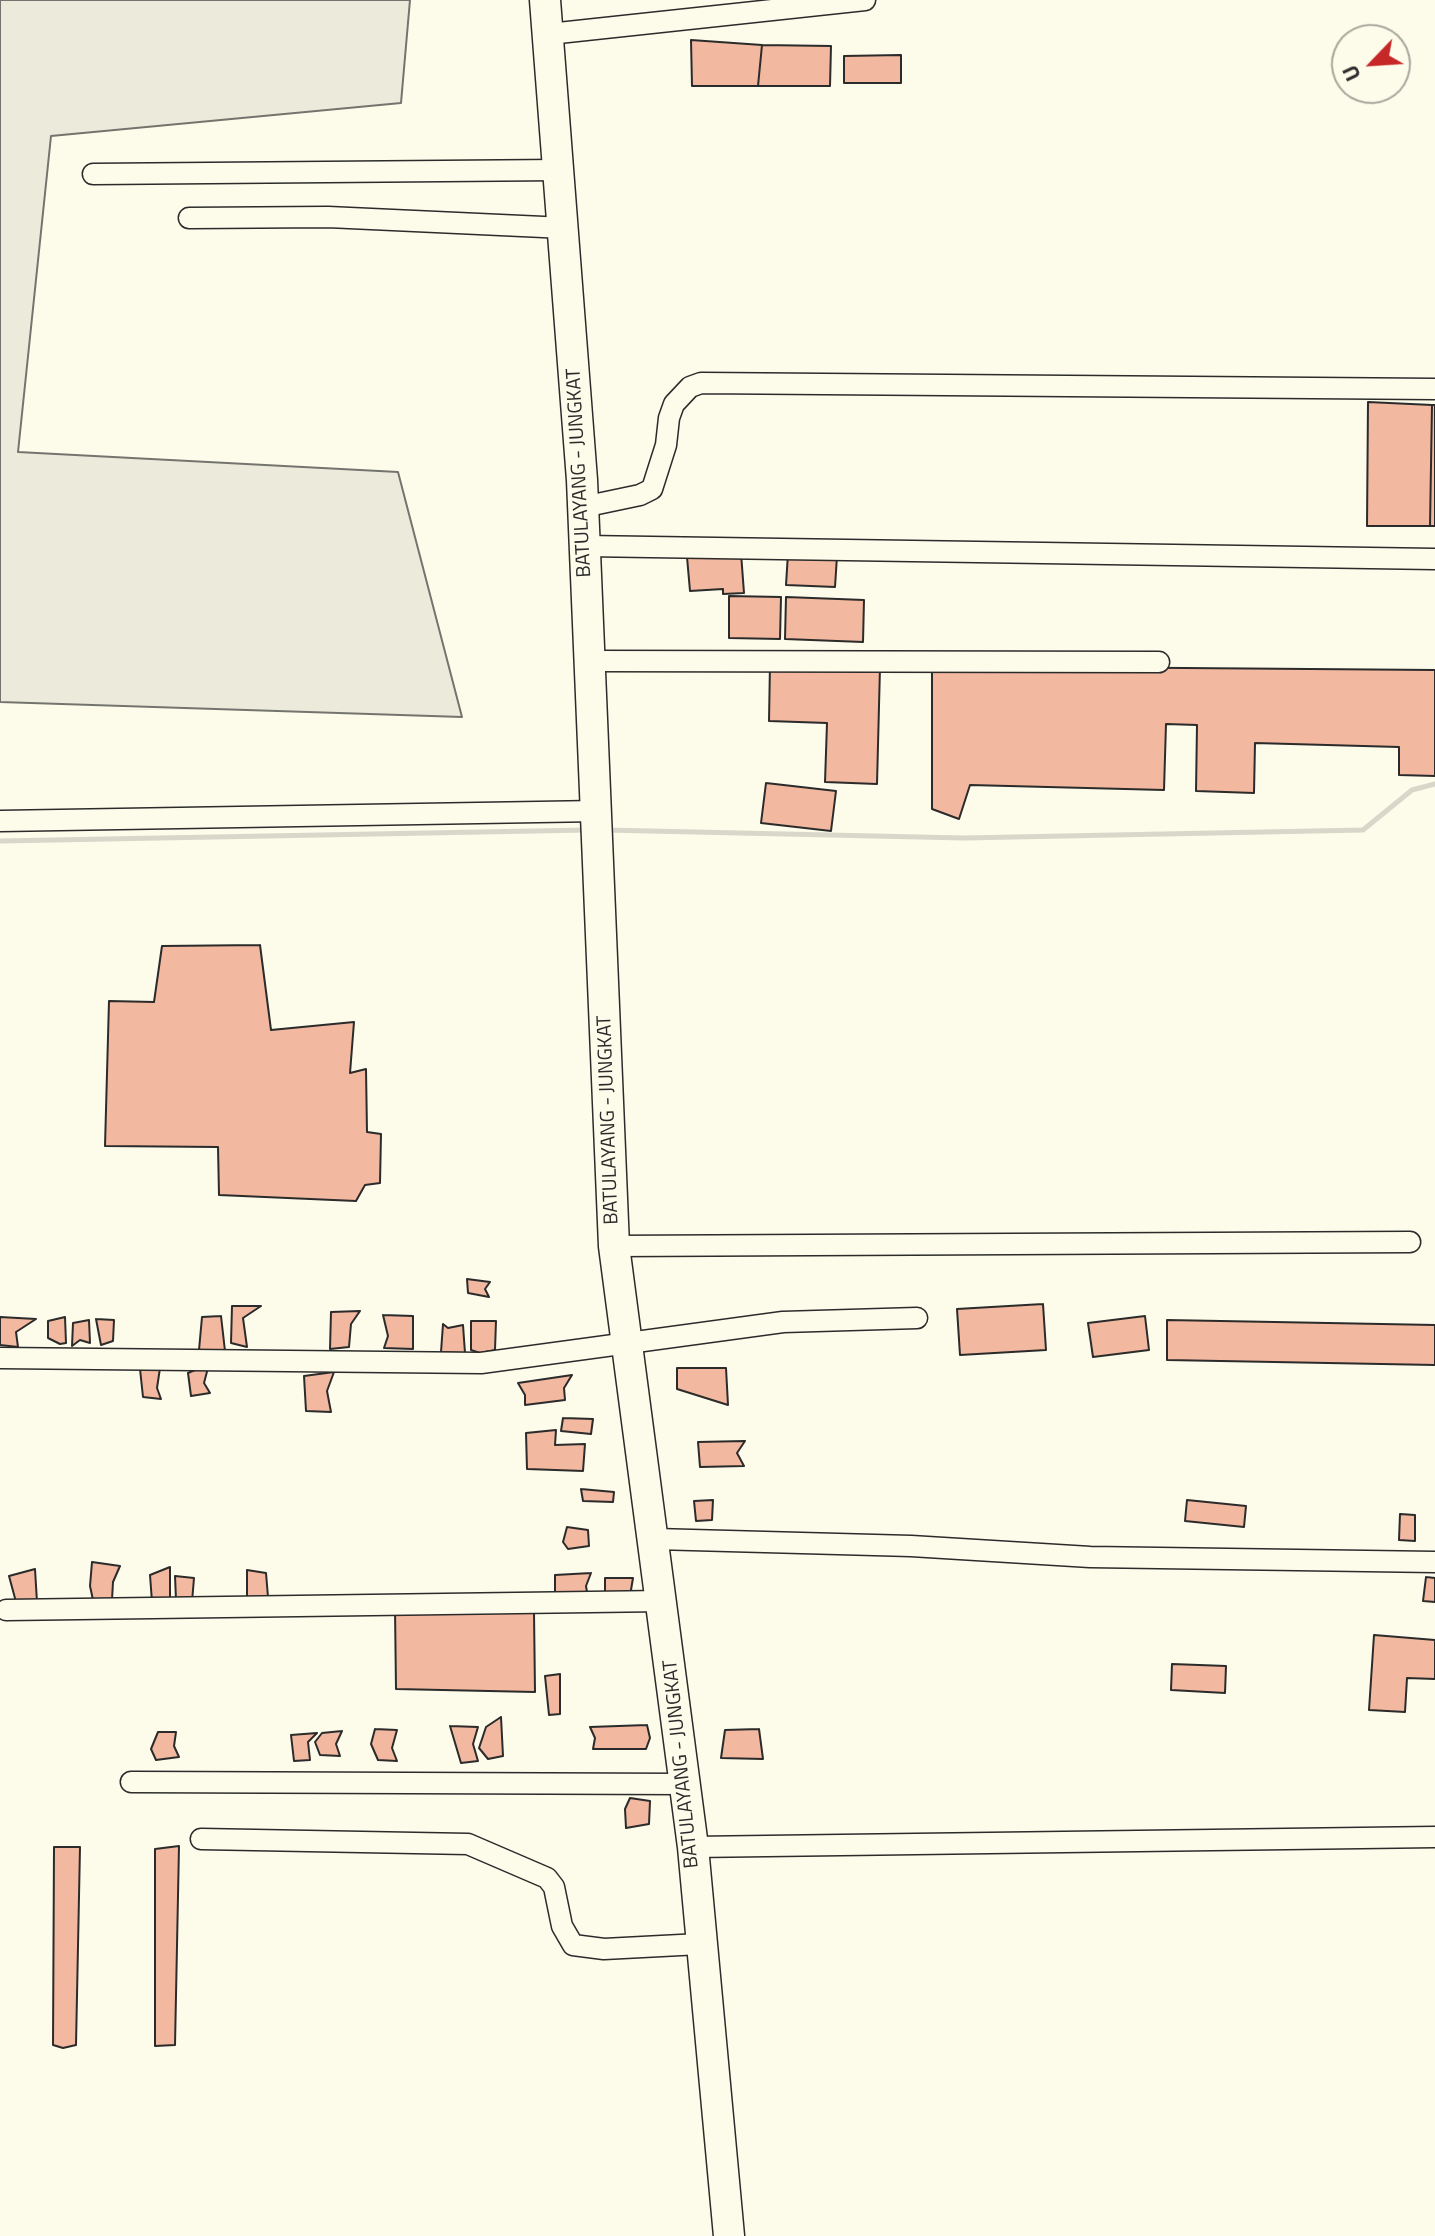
<!DOCTYPE html>
<style>
body{margin:0}
#map{position:relative;width:1435px;height:2236px;overflow:hidden;background:#fdfbea;font-family:"Titillium Web",sans-serif}
canvas{display:block}
.north{position:absolute;left:1331px;top:24px;width:80px;height:80px;box-sizing:border-box;background:#fdfbea;border:2px solid #a9a89e;border-radius:50%;rotate:245deg;font-size:22px;font-weight:700;line-height:32px;text-align:center;color:#2b2b2b}
.north::after{content:'';display:block;margin:auto;width:28px;height:36px;background:#c62828;clip-path:polygon(50% 0,100% 100%,50% 72%,0 100%)}
</style>
<div id="map">
<canvas width="1435" height="2236"></canvas>
<div class="north">U</div>
</div>
<script>
const g = document.querySelector('canvas').getContext('2d');
g.lineJoin = 'round';
function fillPath(path, color) { g.fillStyle = color; g.fill(path, 'evenodd'); }
const shape = rows => new Path2D(rows.map(r => 'M' + r).join(''));
function trace(path, color, width, dash) { g.strokeStyle = color; g.lineWidth = width; g.lineCap = dash ? 'butt' : 'round'; g.setLineDash(dash || []); g.stroke(path); }
function label(font, color, halo, rows, align = 'center') {
  g.font = font + ' "Titillium Web",sans-serif'; g.lineWidth = 6; g.setLineDash([]); g.textBaseline = 'middle'; g.strokeStyle = halo; g.fillStyle = color; for (const [text, x, y, turn = 0] of rows) {
    g.save(); g.translate(x, y); g.rotate((+turn || 0) * Math.PI / 180); g.textAlign = isNaN(turn) ? turn : align; if (halo) g.strokeText(text, 0, 0); g.fillText(text, 0, 0); g.restore();
  }
}
const green = shape([
 [0,0,410,0,401,103,51,136,18,452,398,472,462,717,0,702,0,0]
]);
const stream = shape([
 [605,830,964,838,1363,830,1412,790,1435,784],
 [0,841,587,830]
]);
const building = shape([
 [691,40,762,45,758,86,692,86,691,40],
 [762,45,831,46,830,86,758,86,762,45],
 [901,55,901,83,844,83,844,56,901,55],
 [1368,402,1432,405,1430,526,1367,526,1368,402],
 [1432,405,1435,405,1435,526,1430,526,1432,405],
 [741,553,744,593,723,594,723,589,690,591,687,557,741,553],
 [788,553,837,556,835,587,786,585,788,553],
 [729,596,781,597,780,639,729,638,729,596],
 [786,597,864,600,863,642,785,639,786,597],
 [770,664,880,667,877,784,825,782,827,723,769,721,770,664],
 [932,666,1435,670,1435,776,1399,775,1399,747,1255,743,1254,793,1196,791,1197,725,1166,724,1164,790,970,785,959,819,932,809,932,666],
 [766,783,836,791,831,831,761,823,766,783],
 [260,945,271,1030,354,1022,350,1073,366,1069,367,1132,381,1134,380,1183,365,1185,356,1201,219,1195,218,1147,105,1146,109,1001,154,1002,162,946,260,945],
 [467,1279,490,1282,485,1289,489,1297,468,1293,467,1279],
 [1043,1304,1046,1350,960,1355,957,1309,1043,1304],
 [232,1306,261,1306,243,1318,247,1347,231,1343,232,1306],
 [360,1311,351,1324,349,1347,330,1349,331,1312,360,1311],
 [383,1315,413,1316,413,1349,384,1348,388,1336,383,1315],
 [221,1316,225,1351,199,1350,202,1317,221,1316],
 [1145,1316,1149,1350,1093,1357,1088,1323,1145,1316],
 [0,1317,36,1319,16,1332,18,1347,0,1345,0,1317],
 [65,1317,66,1343,60,1344,48,1338,48,1321,65,1317],
 [96,1319,114,1320,113,1341,101,1345,96,1319],
 [89,1320,90,1343,80,1340,72,1346,73,1323,89,1320],
 [1167,1320,1435,1325,1435,1365,1167,1360,1167,1320],
 [471,1321,496,1321,495,1350,480,1353,471,1350,471,1321],
 [443,1324,448,1328,463,1325,465,1353,441,1352,443,1324],
 [209,1364,204,1383,210,1393,191,1396,188,1373,209,1364],
 [160,1368,157,1388,161,1399,143,1397,140,1369,160,1368],
 [677,1368,726,1368,728,1405,677,1389,677,1368],
 [334,1372,327,1391,331,1412,306,1411,304,1376,334,1372],
 [572,1375,564,1388,565,1400,525,1405,525,1395,518,1383,572,1375],
 [563,1418,593,1419,591,1434,561,1431,563,1418],
 [556,1430,555,1445,585,1444,583,1471,527,1469,526,1433,556,1430],
 [745,1441,737,1453,744,1466,700,1467,698,1442,745,1441],
 [581,1489,614,1492,613,1502,583,1501,581,1489],
 [713,1500,712,1520,696,1521,694,1501,713,1500],
 [1187,1500,1246,1506,1244,1527,1185,1521,1187,1500],
 [1400,1514,1415,1515,1415,1541,1399,1540,1400,1514],
 [567,1527,588,1530,589,1546,568,1549,563,1542,567,1527],
 [92,1562,120,1566,113,1582,112,1600,93,1600,90,1586,92,1562],
 [170,1567,170,1601,152,1602,150,1575,170,1567],
 [35,1569,37,1602,16,1602,9,1576,35,1569],
 [247,1570,266,1573,268,1597,247,1598,247,1570],
 [591,1573,586,1586,588,1598,555,1594,555,1575,591,1573],
 [175,1576,194,1578,192,1602,176,1600,175,1576],
 [1426,1577,1435,1578,1435,1602,1423,1601,1426,1577],
 [605,1578,633,1578,630,1596,605,1598,605,1578],
 [395,1609,534,1612,535,1692,396,1689,395,1609],
 [1374,1635,1435,1640,1435,1679,1407,1678,1405,1712,1369,1710,1374,1635],
 [1172,1664,1226,1666,1225,1693,1171,1690,1172,1664],
 [560,1674,560,1714,549,1715,545,1676,560,1674],
 [501,1717,503,1756,488,1759,479,1748,486,1727,501,1717],
 [647,1725,650,1738,646,1749,593,1749,595,1738,590,1727,647,1725],
 [450,1726,478,1727,473,1744,478,1761,461,1763,450,1726],
 [375,1729,397,1730,392,1748,397,1761,378,1760,371,1744,375,1729],
 [759,1729,763,1759,721,1758,725,1730,759,1729],
 [342,1731,336,1744,340,1756,320,1755,315,1742,322,1733,342,1731],
 [158,1732,176,1732,174,1746,179,1757,156,1760,151,1749,158,1732],
 [317,1733,308,1742,310,1760,294,1761,291,1735,317,1733],
 [630,1798,650,1801,649,1824,626,1828,625,1809,630,1798],
 [179,1846,175,2045,155,2046,155,1849,179,1846],
 [54,1847,80,1847,76,2045,63,2048,53,2045,54,1847]
]);
const minor = shape([
 [549,34,865,0],
 [93,174,559,170],
 [189,218,328,217,565,228],
 [583,507,640,495,652,489,666,445,669,418,674,404,690,387,701,383,1435,389],
 [585,546,1435,559],
 [591,661,1159,662],
 [0,821,598,811],
 [614,1246,1410,1242],
 [0,1358,481,1363,783,1322,917,1318],
 [655,1539,911,1546,1090,1557,1435,1562],
 [6,1610,663,1601],
 [131,1782,685,1784],
 [201,1839,468,1844,547,1878,554,1887,562,1926,573,1945,604,1949,700,1944],
 [693,1847,1435,1837]
]);
const highway = shape([
 [545,0,582,480,614,1246,693,1847,729,2236]
]);
const streetNames = [
 ["BATULAYANG - JUNGKAT",580,473,-93],
 ["BATULAYANG - JUNGKAT",609,1120,-92],
 ["BATULAYANG - JUNGKAT",682,1764,-96]
];
fillPath(green, '#ecebdb');
trace(green, '#74746e', 2);
trace(stream, '#d8d7c9', 5);
fillPath(building, '#f2b8a0');
trace(building, '#2b2b2b', 2);
trace(minor, '#2b2b2b', 23);
trace(highway, '#2b2b2b', 33);
trace(minor, '#fdfbea', 20);
trace(highway, '#fdfbea', 30);
label('20px', '#2b2b2b', '#fdfbea', streetNames);
</script>
